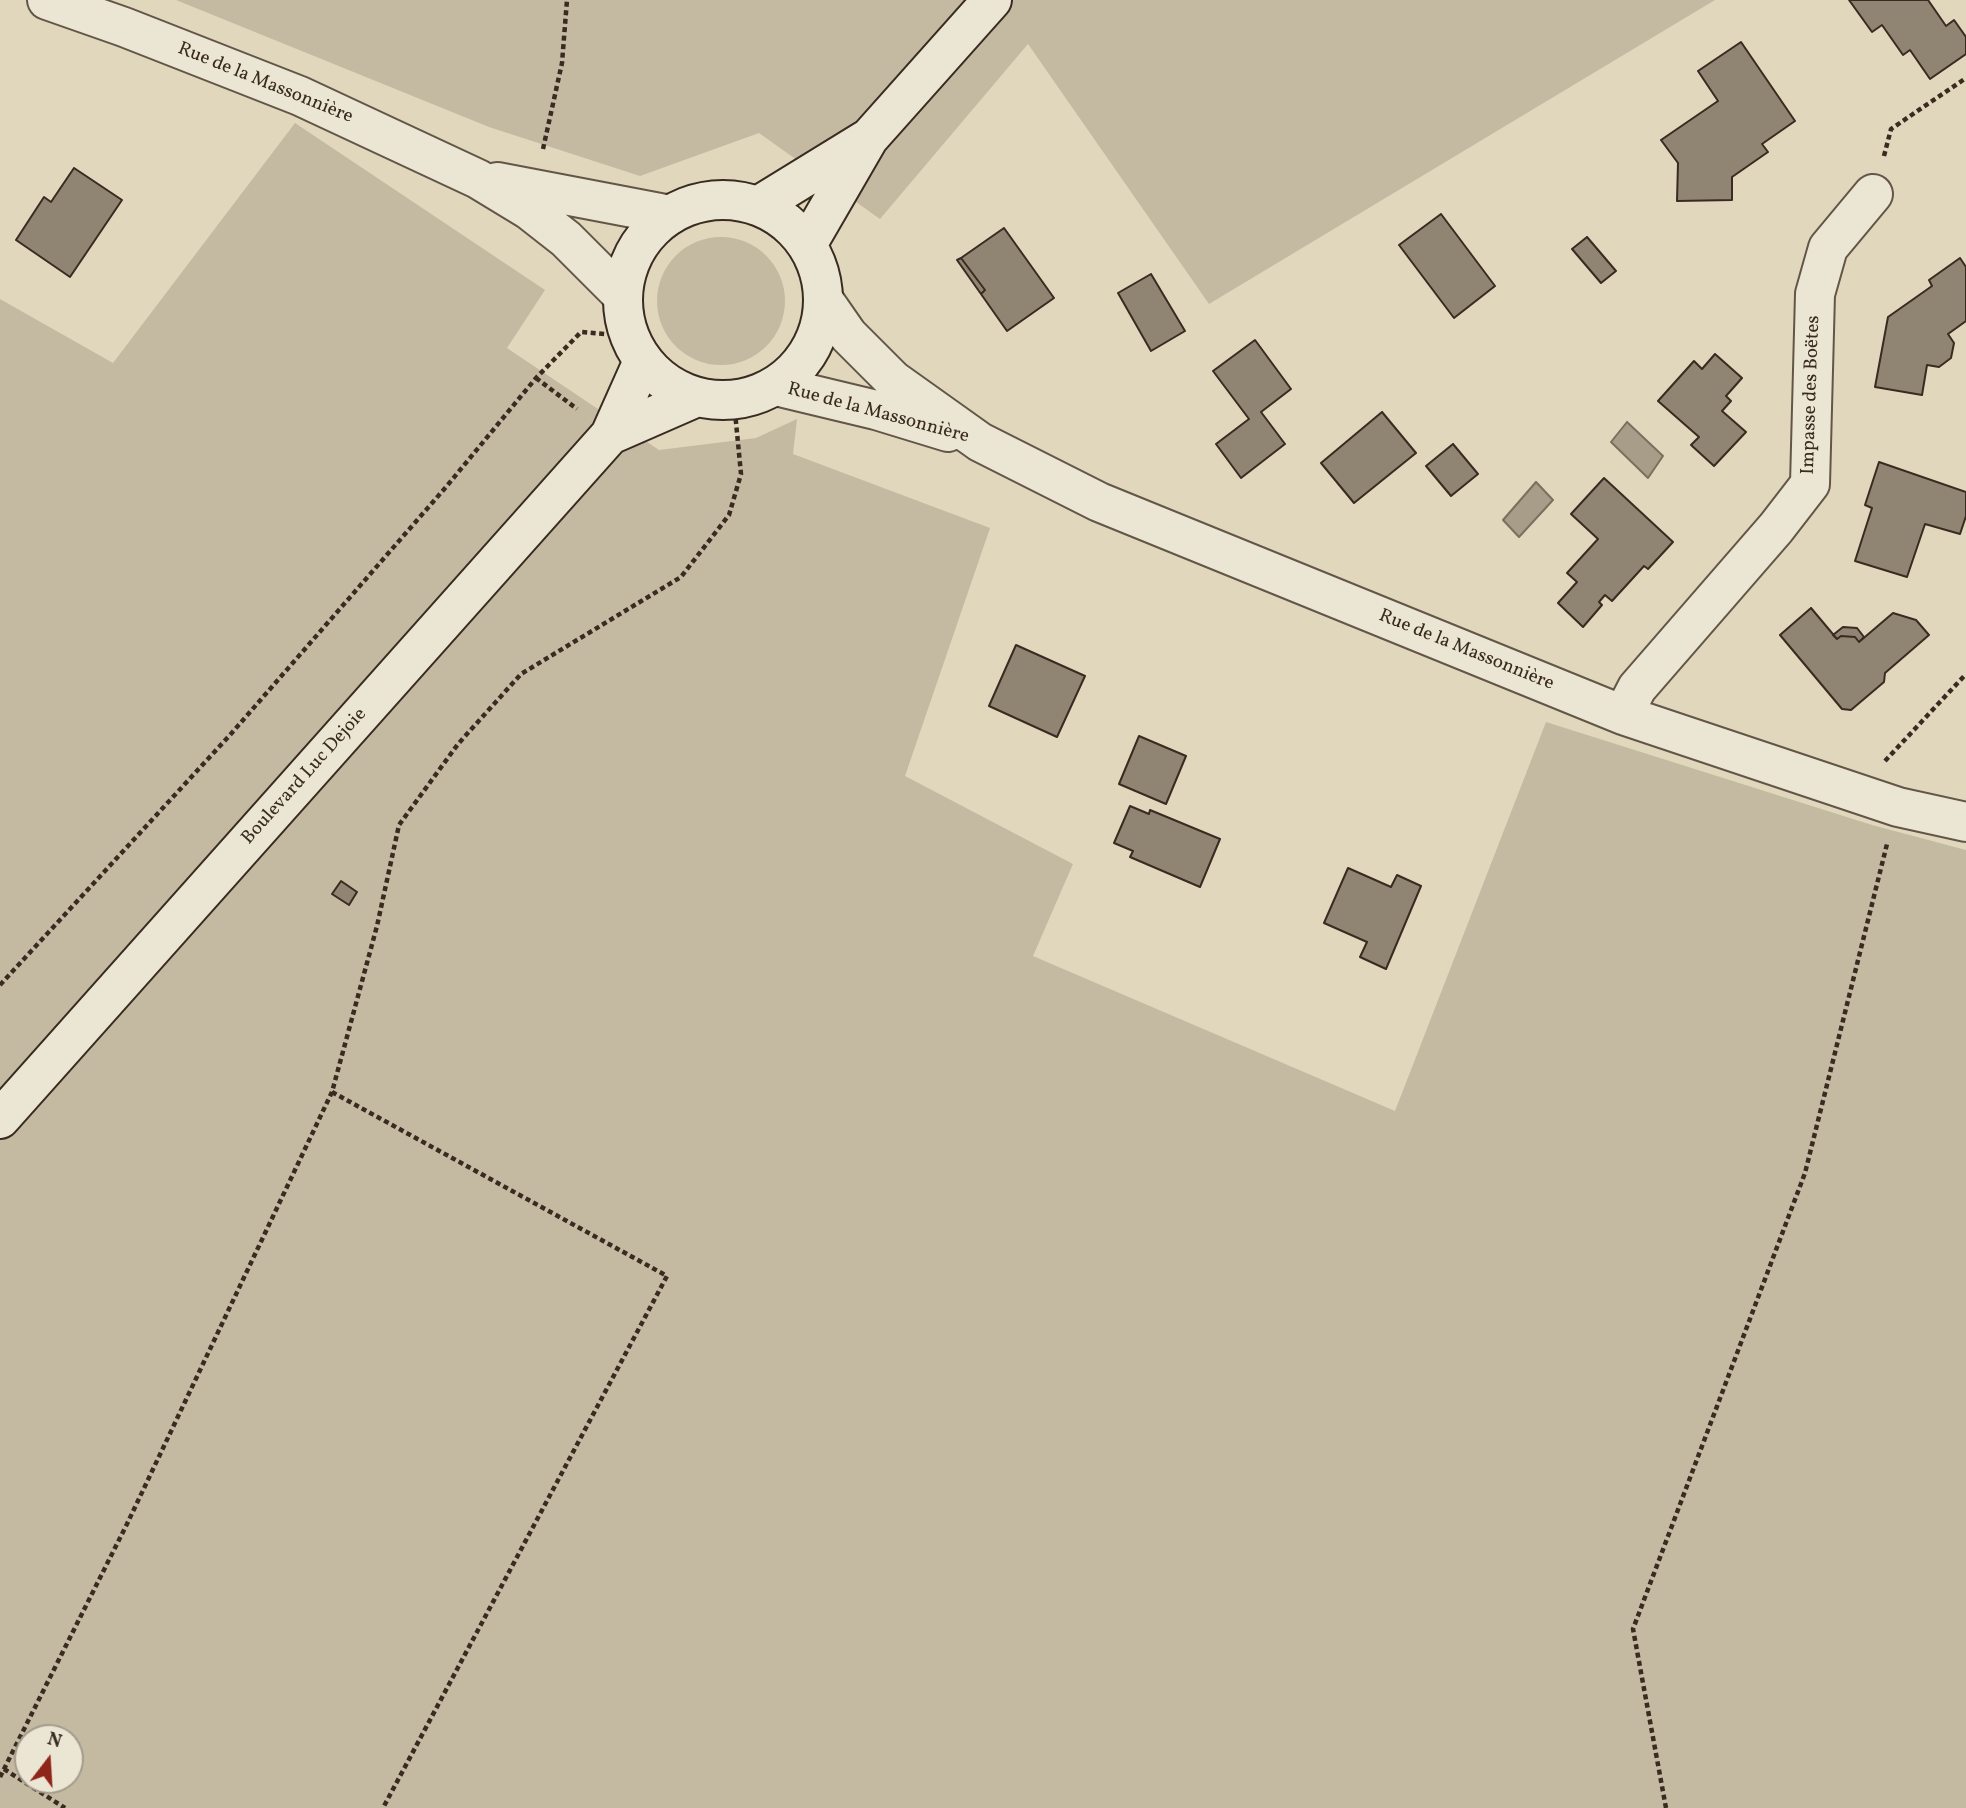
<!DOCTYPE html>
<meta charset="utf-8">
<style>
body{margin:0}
#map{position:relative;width:1966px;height:1808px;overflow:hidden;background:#e0d7bd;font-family:Vollkorn,serif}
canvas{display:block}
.north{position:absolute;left:14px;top:1724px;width:70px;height:70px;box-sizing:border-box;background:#ebe5d4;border:2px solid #a49b8c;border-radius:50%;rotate:17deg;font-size:19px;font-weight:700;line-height:28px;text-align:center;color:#392b20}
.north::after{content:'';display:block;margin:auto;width:24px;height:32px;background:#8f2418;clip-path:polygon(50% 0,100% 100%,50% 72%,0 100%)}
</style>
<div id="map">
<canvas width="1966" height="1808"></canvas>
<div class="north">N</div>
</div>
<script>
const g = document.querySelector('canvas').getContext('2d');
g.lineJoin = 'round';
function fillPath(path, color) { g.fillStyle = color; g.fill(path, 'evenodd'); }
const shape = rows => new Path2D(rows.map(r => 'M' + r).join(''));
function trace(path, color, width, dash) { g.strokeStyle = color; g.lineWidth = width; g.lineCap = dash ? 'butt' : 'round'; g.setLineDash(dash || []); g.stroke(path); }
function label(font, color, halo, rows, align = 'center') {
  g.font = font + ' Vollkorn,serif'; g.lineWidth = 7; g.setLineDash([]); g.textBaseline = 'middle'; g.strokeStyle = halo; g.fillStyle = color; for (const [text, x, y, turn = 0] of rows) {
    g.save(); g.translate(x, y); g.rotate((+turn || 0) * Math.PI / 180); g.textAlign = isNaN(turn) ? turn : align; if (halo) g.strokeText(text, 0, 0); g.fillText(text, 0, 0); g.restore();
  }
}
const green = shape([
 [176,0,1715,0,1209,304,1028,44,880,219,759,133,640,176,489,127],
 [295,123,545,290,507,348,659,450,756,438,797,419,793,454,990,528,905,776,1073,864,1033,956,1395,1111,1546,722,1872,825,1966,850,1966,1808,0,1808,0,299,113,363],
 [28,1738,70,1738,70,1780,28,1780],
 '657 301a64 64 0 1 1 128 0a64 64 0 1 1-128 0Z'
]);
const water = shape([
 [1627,422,1663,456,1648,478,1611,442,1627,422],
 [1536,482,1553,500,1519,537,1503,520,1536,482]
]);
const building = shape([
 [1849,0,1928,0,1946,26,1954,20,1966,37,1966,54,1930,79,1910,50,1903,55,1882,25,1872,32,1849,0],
 [1741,42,1795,121,1762,144,1768,152,1732,177,1732,200,1677,201,1678,163,1661,140,1718,101,1698,71,1741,42],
 [74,168,122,200,70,277,16,240,44,197,51,202,74,168],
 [1441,214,1495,286,1454,318,1399,245,1441,214],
 [1004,228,1054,298,1007,331,981,294,985,290,961,258,1004,228],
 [1587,237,1616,271,1601,283,1572,249,1587,237],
 [961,258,985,290,981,294,957,260,961,258],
 [1960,258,1966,267,1966,321,1948,334,1954,343,1951,358,1939,367,1927,365,1922,395,1875,387,1888,317,1932,286,1929,280,1960,258],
 [1151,274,1185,331,1151,351,1118,293,1151,274],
 [1255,340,1291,389,1261,412,1285,444,1241,478,1216,444,1249,419,1213,371,1255,340],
 [1715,354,1742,378,1726,396,1731,401,1722,411,1746,432,1714,466,1691,445,1699,437,1658,401,1694,361,1702,369,1715,354],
 [1382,412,1416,453,1354,503,1321,463,1382,412],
 [1453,444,1478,474,1451,496,1426,466,1453,444],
 [1879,462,1966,492,1966,516,1960,534,1925,524,1907,577,1855,561,1872,508,1865,505,1879,462],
 [1604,478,1673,542,1648,569,1644,566,1612,601,1605,595,1599,602,1602,605,1583,627,1558,603,1577,582,1567,573,1598,539,1571,514,1604,478],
 [1811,608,1837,639,1841,636,1855,637,1859,642,1893,613,1916,620,1929,635,1885,673,1884,682,1851,710,1842,709,1780,635,1811,608],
 [1843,627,1857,628,1864,637,1859,642,1855,637,1841,636,1837,639,1833,635,1843,627],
 [1016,645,1085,676,1057,737,989,706,1016,645],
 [1139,736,1186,756,1166,804,1119,784,1139,736],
 [1130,806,1149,814,1150,810,1220,839,1200,887,1130,857,1133,851,1114,843,1130,806],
 [1348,868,1391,887,1397,875,1421,886,1386,969,1360,957,1367,942,1324,923,1348,868],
 [341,881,357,892,349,905,332,894,341,881]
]);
const path = shape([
 [543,149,562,63,567,0],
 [1884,156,1891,129,1966,78],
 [536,378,577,409],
 [1885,761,1966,674],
 [0,985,230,735,446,487,536,378,581,332,605,334],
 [332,1092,667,1276,383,1808],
 [4,1769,65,1808],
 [0,1777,127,1524,332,1092,377,926,399,825,458,744,521,674,681,577,729,515,741,474,735,412],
 [1666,1808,1633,1629,1805,1173,1887,844]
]);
const minor = shape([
 [47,0,124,27,300,96,478,179,529,210,566,239,623,296],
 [497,182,670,215],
 [823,299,848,335,893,380,980,442,1099,502,1623,715,1898,807,1966,822],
 [776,386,876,410,948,432],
 [1623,715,1637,688,1776,528,1810,484,1815,294,1828,248,1873,194]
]);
const secondary = shape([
 '623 300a100 100 0 1 1 200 0a100 100 0 1 1-200 0Z',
 [758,206,867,139],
 [807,245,869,138,992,0],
 [610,435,697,397],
 [0,1119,610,435,643,361]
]);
const streetNames = [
 ["Rue de la Massonnière",265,84,22],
 ["Impasse des Boëtes",1812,395,-88],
 ["Rue de la Massonnière",878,414,15],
 ["Rue de la Massonnière",1466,651,22],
 ["Boulevard Luc Dejoie",305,777,-48]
];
fillPath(green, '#c4baa2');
fillPath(water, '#a79d88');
trace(water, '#7b6f5e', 2);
fillPath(building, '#908472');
trace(building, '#392b20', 2);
trace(minor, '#635647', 42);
trace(secondary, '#392b20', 42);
trace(path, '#392b20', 4.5, [5, 3.5]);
trace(minor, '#ebe5d4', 38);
trace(secondary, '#ebe5d4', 38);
label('19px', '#392b20', '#ebe5d4', streetNames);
</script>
